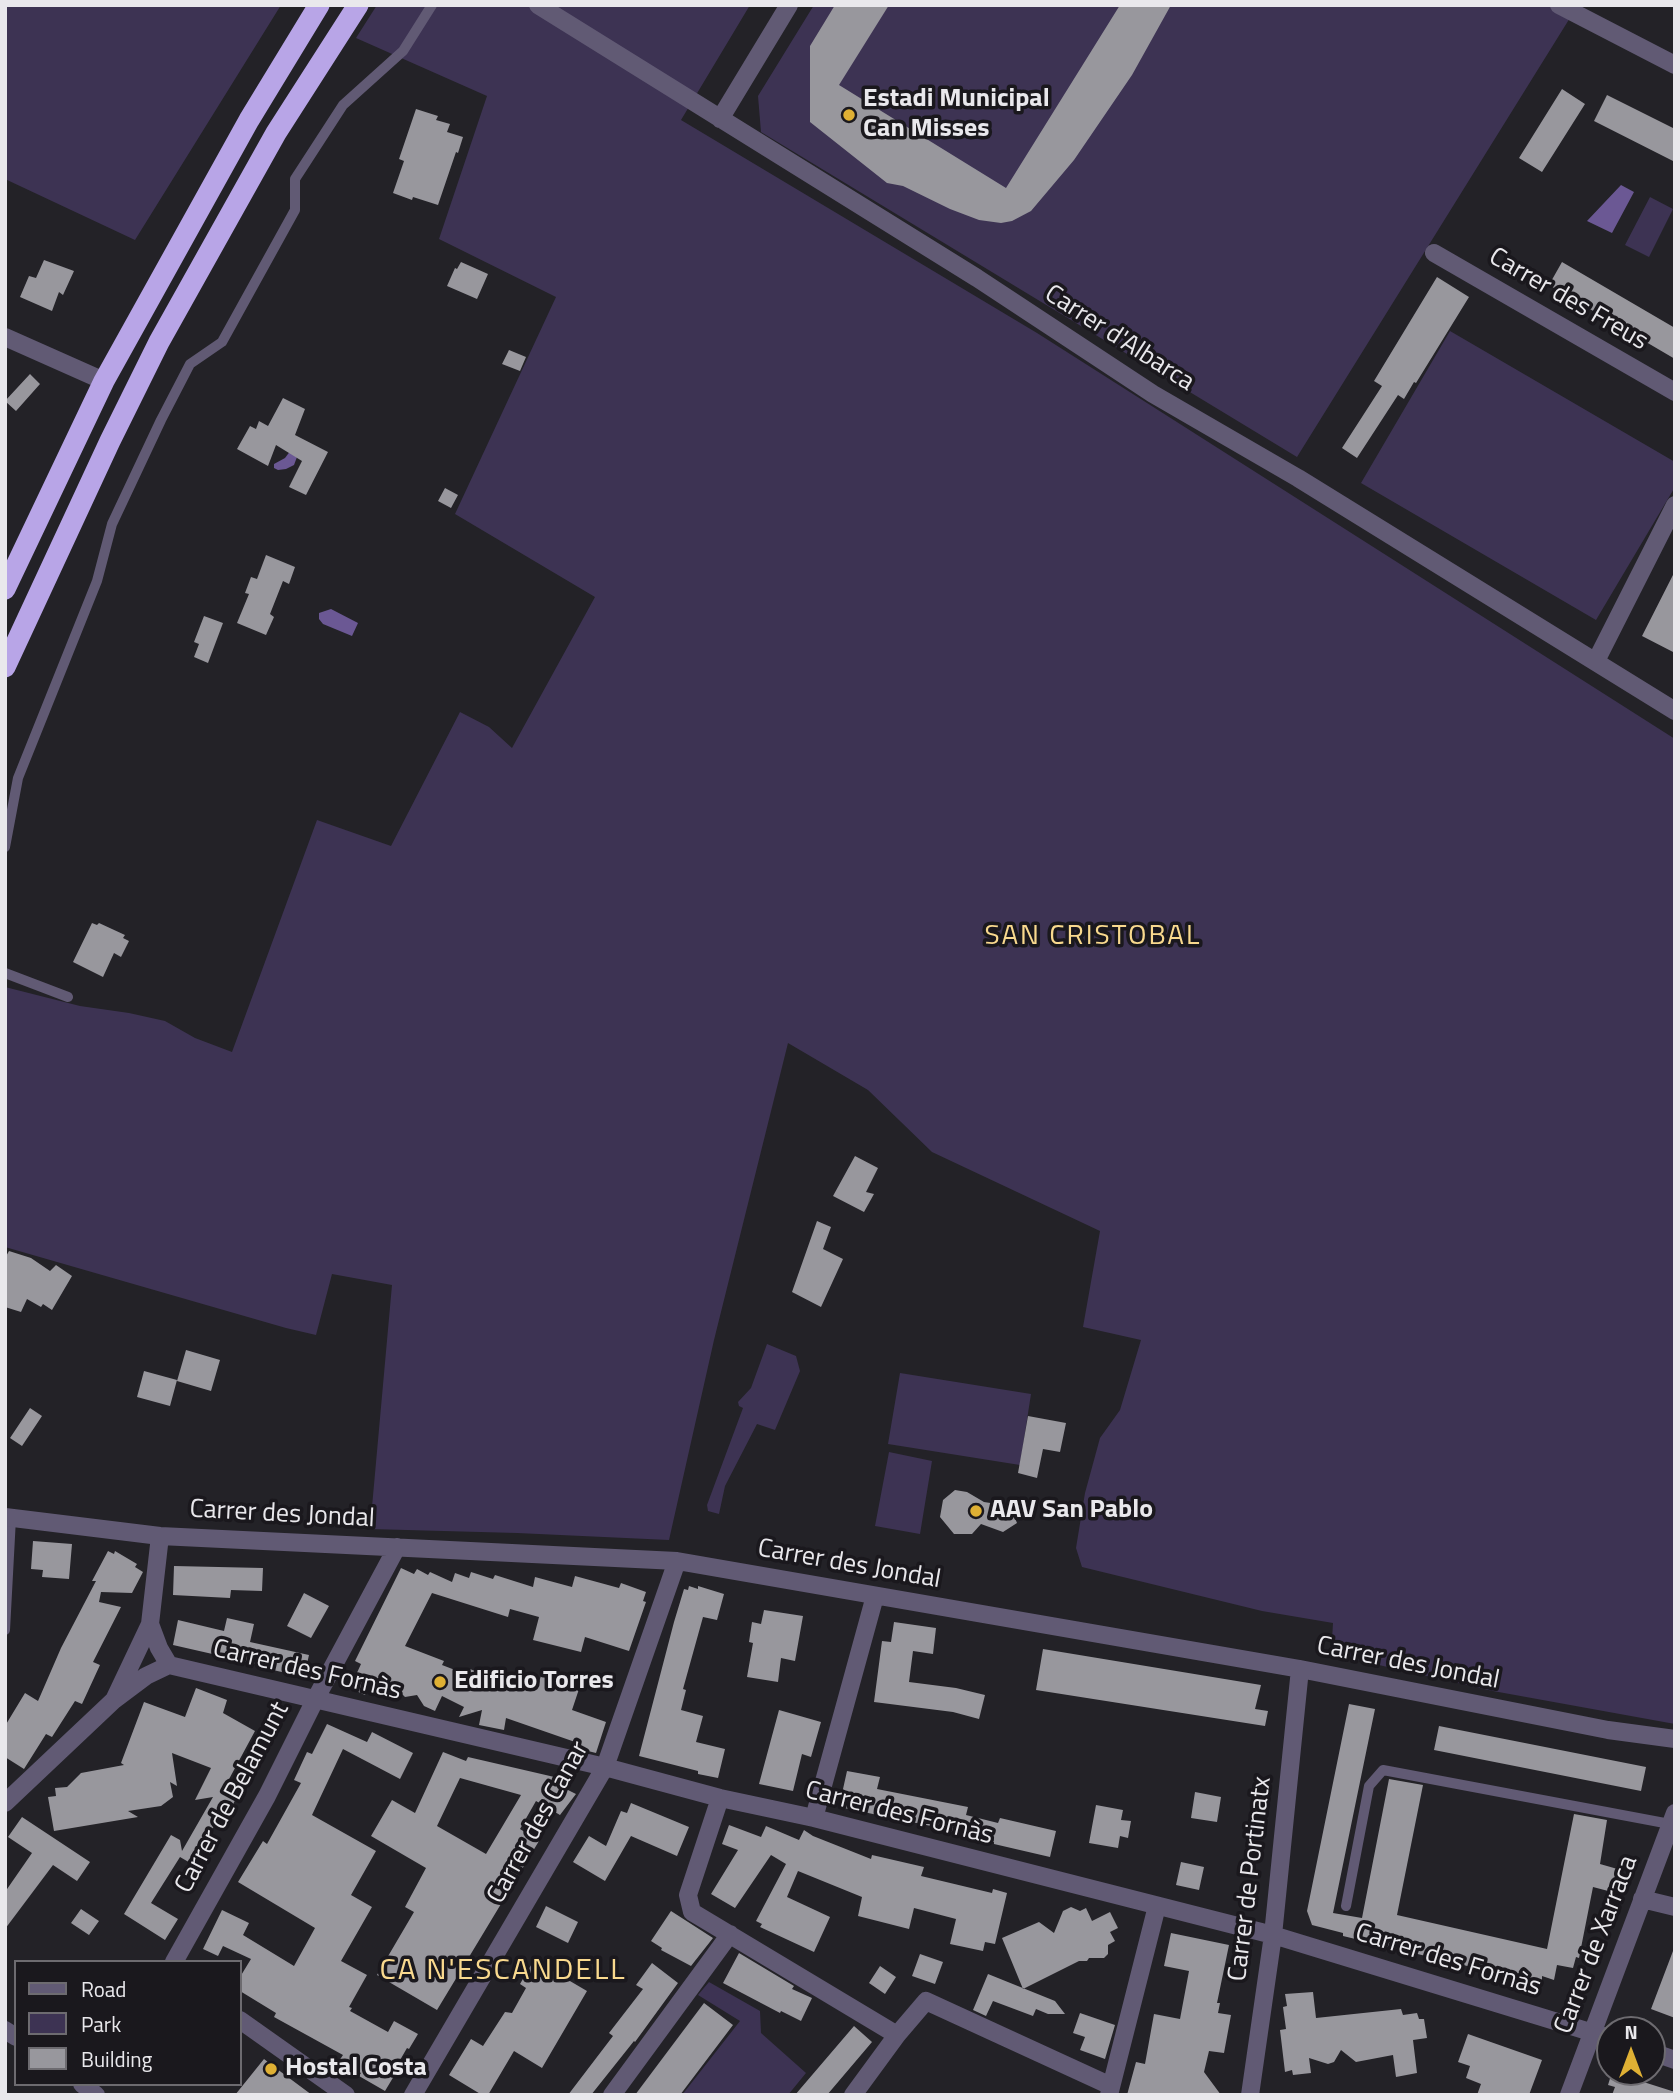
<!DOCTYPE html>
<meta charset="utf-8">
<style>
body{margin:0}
#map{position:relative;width:1680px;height:2100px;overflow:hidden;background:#232227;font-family:"Titillium Web",sans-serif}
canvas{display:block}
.frame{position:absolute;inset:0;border:7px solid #e9e8ec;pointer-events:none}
.legend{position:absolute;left:14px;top:1960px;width:228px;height:126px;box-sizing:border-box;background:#1a181d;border:2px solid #6d6b70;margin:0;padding:9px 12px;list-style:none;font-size:21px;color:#e9e8ec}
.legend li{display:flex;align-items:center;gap:14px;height:35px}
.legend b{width:35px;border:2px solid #6d6b70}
.north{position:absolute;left:1596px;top:2016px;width:70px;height:70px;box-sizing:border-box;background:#1a181d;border:2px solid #6d6b70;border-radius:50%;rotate:0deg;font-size:19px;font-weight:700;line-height:28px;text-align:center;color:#e9e8ec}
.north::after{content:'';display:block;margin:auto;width:24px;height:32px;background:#dfb034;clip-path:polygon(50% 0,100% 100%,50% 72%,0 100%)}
</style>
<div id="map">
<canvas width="1680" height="2100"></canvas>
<div class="frame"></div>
<ul class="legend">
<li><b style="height:9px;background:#615a74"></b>Road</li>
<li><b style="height:19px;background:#3d3353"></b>Park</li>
<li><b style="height:19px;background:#98979d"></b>Building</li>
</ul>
<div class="north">N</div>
</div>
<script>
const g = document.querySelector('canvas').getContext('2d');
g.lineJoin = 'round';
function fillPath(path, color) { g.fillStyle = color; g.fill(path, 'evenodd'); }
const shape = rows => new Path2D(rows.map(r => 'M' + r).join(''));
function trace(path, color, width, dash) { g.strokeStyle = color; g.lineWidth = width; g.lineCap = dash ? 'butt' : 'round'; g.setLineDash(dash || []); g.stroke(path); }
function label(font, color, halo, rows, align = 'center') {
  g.font = font + ' "Titillium Web",sans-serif'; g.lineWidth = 7; g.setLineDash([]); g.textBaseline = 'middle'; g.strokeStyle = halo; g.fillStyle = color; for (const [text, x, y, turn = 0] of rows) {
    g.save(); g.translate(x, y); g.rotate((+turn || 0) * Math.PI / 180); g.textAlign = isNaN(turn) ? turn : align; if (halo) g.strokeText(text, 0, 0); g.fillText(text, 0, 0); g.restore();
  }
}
const green = shape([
 [5,5,281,5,135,240,5,179],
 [377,5,750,5,681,120,1037,333,1675,739,1675,1724,1493,1691,1335,1655,1332,1640,1333,1623,1262,1611,1082,1567,1076,1548,1085,1493,1100,1438,1120,1410,1141,1340,1083,1327,1100,1231,932,1152,868,1090,788,1043,714,1340,669,1540,517,1533,370,1529,392,1285,332,1274,316,1335,286,1328,5,1247,5,987,80,1006,129,1013,165,1021,195,1038,232,1052,317,820,391,846,460,712,489,727,512,748,595,597,455,514,556,297,439,239,487,96,356,38],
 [814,5,1578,5,1297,457,761,132,758,96],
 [1650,197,1673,209,1649,257,1625,245],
 [1450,331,1675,462,1675,487,1596,620,1361,483],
 [767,1344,796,1356,800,1371,775,1430,757,1424,725,1486,719,1514,708,1511,707,1505,743,1408,739,1406,738,1402,751,1388],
 [900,1373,1031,1394,1020,1465,888,1444],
 [889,1452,932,1461,920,1534,875,1526],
 [709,1982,760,2011,761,2033,806,2073,788,2095,682,2095,740,2021,698,1995]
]);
const water = shape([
 [1621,185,1634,192,1612,233,1587,221],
 [291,450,297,457,294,465,286,469,278,470,274,468,274,464,285,458],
 [331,609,358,623,352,636,323,624,319,619,319,613]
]);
const building = shape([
 [835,5,889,5,839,85,1006,188,1120,5,1171,5,1132,75,1074,160,1031,211,1012,221,1001,223,979,220,950,209,903,186,887,183,810,122,810,46],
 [1562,89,1585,104,1542,172,1519,158],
 [1607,95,1675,129,1675,162,1594,121],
 [416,109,438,116,436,120,450,124,447,132,463,137,458,153,456,152,438,205,413,197,412,200,393,193,404,161,399,159],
 [44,260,74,271,63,295,59,292,52,311,20,297,29,276,36,278],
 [461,262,488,274,477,299,447,286,455,268,457,269],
 [1562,262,1675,328,1675,359,1549,285],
 [1437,277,1469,297,1416,383,1414,382,1404,399,1398,395,1357,458,1342,448,1382,386,1374,381],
 [509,350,526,357,520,371,502,364],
 [30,374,40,384,16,411,5,401],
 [283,398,305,409,295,435,328,452,306,495,289,487,302,461,276,445,268,466,237,449,250,426,256,429,259,421,268,426],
 [445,488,458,495,451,508,438,501],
 [266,555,295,567,289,584,283,581,270,614,274,617,266,635,237,623,249,594,245,593,251,577,257,579],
 [1675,571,1675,653,1642,636],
 [204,616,223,623,208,663,194,657,199,644,194,642],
 [92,923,97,925,99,923,125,935,123,938,129,941,121,957,114,953,103,977,73,962],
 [855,1156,878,1168,866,1192,874,1194,864,1212,833,1196],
 [817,1221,831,1227,823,1249,843,1259,821,1307,792,1292],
 [9,1251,31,1258,50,1271,56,1265,72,1276,52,1310,43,1304,41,1307,27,1299,21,1312,5,1307,5,1258],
 [186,1350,220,1360,211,1391,177,1381],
 [144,1371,177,1380,170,1406,137,1397],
 [30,1408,42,1416,22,1446,10,1438],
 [1028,1416,1066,1423,1060,1452,1043,1449,1037,1478,1018,1473],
 [955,1490,967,1492,984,1502,1010,1506,1017,1523,1003,1532,981,1524,972,1534,954,1534,940,1517,943,1500],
 [33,1541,72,1544,69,1579,42,1577,43,1570,31,1569],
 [108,1551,114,1554,115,1551,137,1564,135,1567,143,1572,132,1593,101,1592,99,1602,121,1607,93,1662,100,1665,82,1704,75,1701,52,1737,46,1734,24,1769,5,1757,5,1726,25,1693,38,1701,61,1648,96,1581,92,1581],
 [174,1566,263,1568,262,1591,231,1590,230,1598,173,1595],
 [401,1568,414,1574,417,1569,428,1575,430,1572,452,1582,455,1573,469,1578,471,1572,493,1579,495,1575,533,1587,535,1577,572,1587,575,1576,619,1588,621,1583,646,1592,643,1601,646,1602,629,1651,585,1637,581,1652,533,1640,539,1617,510,1609,508,1617,432,1593,405,1646,444,1661,442,1665,468,1675,470,1669,485,1675,483,1680,536,1690,541,1676,579,1689,572,1710,606,1722,596,1753,576,1748,578,1743,506,1718,504,1730,479,1725,482,1710,459,1717,464,1707,442,1696,435,1711,424,1706,417,1695,405,1697,397,1689,373,1680,365,1695,350,1688,361,1664,355,1661],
 [689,1586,698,1589,698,1586,724,1594,717,1620,703,1617,683,1689,686,1690,681,1710,703,1716,696,1742,725,1749,718,1778,698,1774,698,1771,639,1756,674,1622,684,1589,688,1590],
 [304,1593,329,1606,311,1638,287,1626],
 [764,1610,803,1616,795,1661,781,1658,778,1682,747,1677,753,1643,749,1642,752,1622,761,1624],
 [227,1618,254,1624,250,1642,309,1655,304,1677,264,1668,265,1666,173,1645,178,1620,224,1631],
 [894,1622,936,1628,933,1654,913,1651,909,1682,956,1688,985,1695,979,1719,953,1712,874,1702,882,1641,891,1642],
 [1043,1649,1261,1685,1255,1709,1268,1711,1265,1726,1036,1690],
 [196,1688,227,1700,223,1713,255,1731,228,1781,242,1787,229,1812,224,1809,192,1864,180,1857,151,1903,178,1919,165,1940,124,1914,171,1835,180,1840,182,1851,213,1797,195,1800,211,1768,172,1753,177,1786,170,1782,173,1797,161,1806,128,1811,138,1817,54,1831,48,1797,56,1796,55,1788,67,1787,81,1773,124,1765,121,1763,144,1702,185,1717],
 [1349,1704,1375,1709,1333,1913,1362,1918,1389,1779,1423,1785,1397,1915,1547,1949,1574,1814,1607,1820,1600,1864,1621,1870,1612,1892,1593,1887,1579,1958,1576,1957,1573,1968,1557,1965,1554,1980,1542,1976,1542,1984,1343,1936,1343,1933,1312,1925,1307,1911],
 [779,1710,821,1722,811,1757,802,1754,793,1791,759,1784],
 [327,1724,367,1742,372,1732,413,1753,400,1779,343,1749,312,1815,376,1851,351,1895,372,1907,341,1961,367,1975,349,2007,352,2008,350,2011,388,2032,394,2021,418,2034,409,2049,407,2048,392,2074,394,2076,385,2091,359,2076,361,2073,339,2061,343,2055,274,2017,276,2013,240,1991,240,1977,251,1959,223,1946,218,1956,203,1949,222,1910,249,1923,243,1935,294,1966,315,1928,238,1882,263,1841,267,1844,301,1783,294,1780,307,1752,312,1754],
 [1439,1726,1646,1767,1641,1791,1434,1750],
 [443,1752,466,1761,468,1757,563,1779,562,1787,576,1794,560,1815,536,1801,520,1829,539,1841,437,2010,377,1975,414,1912,405,1907,426,1868,371,1836,392,1800,415,1813],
 [460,1778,521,1795,486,1854,437,1826],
 [847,1771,880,1777,877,1789,968,1807,966,1815,998,1823,1000,1818,1056,1831,1050,1857,994,1844,994,1842,936,1828,936,1827,839,1807],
 [1195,1792,1221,1797,1217,1822,1191,1818],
 [631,1803,689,1827,677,1856,631,1836,605,1881,573,1862,589,1836,606,1846,621,1811,627,1813],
 [1096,1805,1123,1810,1121,1820,1131,1821,1128,1838,1120,1836,1118,1848,1089,1843],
 [22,1817,90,1862,77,1881,53,1865,5,1929,5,1892,32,1853,8,1837],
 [729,1825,761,1837,766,1826,799,1840,804,1830,813,1836,871,1859,872,1855,924,1867,921,1876,992,1893,993,1889,1007,1893,995,1944,985,1942,983,1951,950,1944,956,1919,914,1908,909,1929,858,1916,862,1897,798,1871,787,1897,830,1917,814,1952,760,1927,762,1924,756,1921,786,1864,771,1855,735,1908,711,1894,738,1850,722,1844],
 [1181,1862,1204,1867,1199,1890,1176,1885],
 [546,1906,578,1922,568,1943,536,1927],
 [1071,1907,1080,1911,1086,1908,1092,1921,1110,1912,1118,1928,1110,1932,1115,1941,1108,1945,1108,1954,1104,1958,1089,1958,1087,1961,1079,1961,1023,1989,1002,1938,1039,1922,1054,1933,1063,1911],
 [81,1909,99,1921,89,1935,71,1923],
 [671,1911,713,1938,691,1966,661,1950,662,1948,651,1941],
 [1171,1933,1229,1945,1217,2003,1220,2003,1218,2013,1231,2015,1224,2053,1209,2051,1204,2072,1221,2095,1127,2095,1136,2062,1145,2064,1154,2014,1180,2019,1189,1971,1164,1966],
 [1673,1951,1675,1952,1675,2018,1651,2009],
 [739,1953,794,1986,792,1989,812,1998,801,2021,781,2011,780,2013,723,1983],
 [920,1954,943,1962,935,1984,912,1976],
 [534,1960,587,1991,542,2068,514,2051,488,2095,482,2095,449,2075,471,2039,483,2046,505,2012,512,2013,526,1988,520,1984],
 [652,1963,678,1983,635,2042,634,2041,591,2095,568,2095,613,2036,609,2033,643,1989,636,1985],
 [880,1966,896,1977,885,1994,869,1983],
 [988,1974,1055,2001,1065,2014,1048,2014,1036,2009,1033,2016,993,2001,986,2016,973,2010],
 [1313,1992,1316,2018,1401,2009,1403,2015,1417,2013,1419,2019,1424,2019,1427,2038,1413,2040,1417,2073,1396,2077,1393,2055,1356,2062,1341,2050,1334,2062,1328,2064,1309,2058,1311,2073,1293,2075,1292,2070,1285,2072,1280,2030,1286,2029,1283,2007,1287,2006,1285,1994],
 [704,2003,733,2025,680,2095,635,2095],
 [1080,2013,1115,2025,1105,2059,1080,2050,1085,2037,1073,2033],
 [854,2026,872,2042,827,2095,795,2095],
 [1468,2034,1542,2060,1529,2095,1477,2095,1481,2084,1466,2078,1470,2066,1458,2062],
 [264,2059,273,2066,312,2095,235,2095],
 [1612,2072,1675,2092,1674,2095,1612,2095,1615,2087,1608,2085]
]);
const lane = shape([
 [5,847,18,778,97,581,112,524,161,420,190,364,222,342,295,210,295,179,343,105,403,51,432,5],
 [5,973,68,997],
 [5,1630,11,1518],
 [1346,1906,1369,1786,1383,1770,1670,1824]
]);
const street = shape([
 [538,5,977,278,1153,394,1298,478,1675,711],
 [1559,5,1675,65],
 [720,119,789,5],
 [1434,253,1675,392],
 [5,337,104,381],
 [1596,661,1675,505],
 [5,1517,160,1536,677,1561,1300,1669,1608,1730,1675,1739],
 [150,1624,159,1648,169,1665],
 [114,1700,146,1676,169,1665,605,1767,720,1798,814,1818,1273,1935,1610,2038],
 [720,1798,688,1895,692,1912,897,2035,926,2001,1111,2086],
 [5,1803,114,1700,150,1624,160,1536],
 [814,1818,875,1596],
 [1642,1899,1675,1907],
 [174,1962,267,1796,315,1700,397,1547],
 [240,2020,346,2095],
 [5,2030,16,2037],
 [1652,2052,1675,2060],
 [82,2084,96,2095],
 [413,2095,605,1767,677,1561],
 [612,2095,730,1934],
 [853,2095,897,2035],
 [1109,2095,1157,1906],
 [1250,2095,1273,1935,1300,1669],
 [1569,2095,1675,1813]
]);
const highway = shape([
 [5,589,104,381,249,120,319,5],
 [5,667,110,441,159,342,276,133,358,5]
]);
const markers = [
 [849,115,7,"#dfb034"],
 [976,1511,7,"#dfb034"],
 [440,1682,7,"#dfb034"],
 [271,2069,7,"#dfb034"]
];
const poiNames = [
 ["Estadi Municipal",863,100],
 ["Can Misses",863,130],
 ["AAV San Pablo",990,1511],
 ["Edificio Torres",454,1682],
 ["Hostal Costa",285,2069]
];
const streetNames = [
 ["Carrer des Freus",1568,300,30],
 ["Carrer d'Albarca",1119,339,33],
 ["Carrer des Jondal",282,1515,3],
 ["Carrer des Jondal",849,1565,10],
 ["Carrer des Jondal",1408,1664,11],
 ["Carrer des Fornàs",307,1671,13],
 ["Carrer de Belamunt",233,1798,-62],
 ["Carrer des Fornàs",899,1814,14],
 ["Carrer des Canar",539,1823,-61],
 ["Carrer de Portinatx",1251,1879,-83],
 ["Carrer de Xarraca",1597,1945,-69],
 ["Carrer des Fornàs",1448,1961,17]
];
const neighbourhoodNames = [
 ["SAN CRISTOBAL",1093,937]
];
const quarterNames = [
 ["CA N'ESCANDELL",503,1972]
];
fillPath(green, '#3d3353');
fillPath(water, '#6b5894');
fillPath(building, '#98979d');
trace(lane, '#615a74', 10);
trace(street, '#615a74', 18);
trace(highway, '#b8a5e7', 21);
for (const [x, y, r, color] of markers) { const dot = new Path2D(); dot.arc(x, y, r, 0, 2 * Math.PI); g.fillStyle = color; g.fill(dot); trace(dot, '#1a181d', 2.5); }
label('bold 26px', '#e9e8ec', '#1a181d', poiNames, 'left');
label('26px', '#e9e8ec', '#1a181d', streetNames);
g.letterSpacing = '2px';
label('28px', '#f9d98e', '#1a181d', neighbourhoodNames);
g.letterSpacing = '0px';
g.letterSpacing = '2px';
label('30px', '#f9d98e', '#1a181d', quarterNames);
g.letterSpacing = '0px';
</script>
